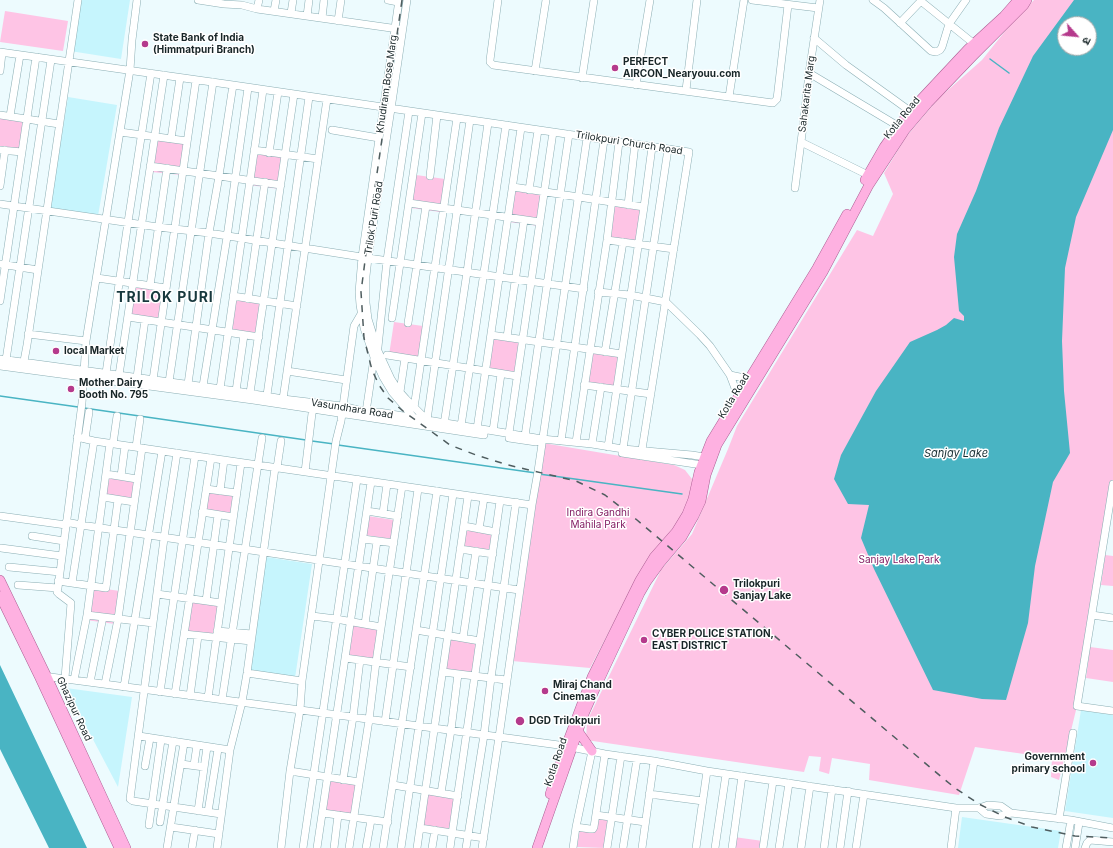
<!DOCTYPE html>
<meta charset="utf-8">
<style>
body{margin:0}
#map{position:relative;width:1113px;height:848px;overflow:hidden;background:#edfbfe;font-family:Inter,"Noto Sans Devanagari",sans-serif}
canvas{display:block}
.north{position:absolute;left:1057px;top:16px;width:40px;height:40px;box-sizing:border-box;background:#fff;border:1px solid #a2a8a9;border-radius:50%;rotate:117deg;font-size:11px;font-weight:700;line-height:16px;text-align:center;color:#172527}
.north::after{content:'';display:block;margin:auto;width:14px;height:18px;background:#b53a8c;clip-path:polygon(50% 0,100% 100%,50% 72%,0 100%)}
</style>
<div id="map">
<canvas width="1113" height="848"></canvas>
<div class="north">उ</div>
</div>
<script>
const g = document.querySelector('canvas').getContext('2d');
g.lineJoin = 'round';
function fillPath(path, color) { g.fillStyle = color; g.fill(path, 'evenodd'); }
const shape = rows => new Path2D(rows.map(r => 'M' + r).join(''));
function trace(path, color, width, dash) { g.strokeStyle = color; g.lineWidth = width; g.lineCap = dash ? 'butt' : 'round'; g.setLineDash(dash || []); g.stroke(path); }
function label(font, color, halo, rows, align = 'center') {
  g.font = font + ' Inter,sans-serif'; g.lineWidth = 3; g.setLineDash([]); g.textBaseline = 'middle'; g.strokeStyle = halo; g.fillStyle = color; for (const [text, x, y, turn = 0] of rows) {
    g.save(); g.translate(x, y); g.rotate((+turn || 0) * Math.PI / 180); g.textAlign = isNaN(turn) ? turn : align; if (halo) g.strokeText(text, 0, 0); g.fillText(text, 0, 0); g.restore();
  }
}
const built = shape([
 [78,0,130,0,121,59,70,51],
 [68,97,117,105,98,216,50,208],
 [266,557,312,564,295,678,249,671],
 [66,688,132,697,118,787],
 [1081,710,1113,715,1113,818,1065,811],
 [962,817,1061,831,1058,848,958,848]
]);
const green = shape([
 [1034,0,1113,0,1113,484,1077,706,1059,780,1051,777,1052,758,975,747,959,795,869,780,870,764,832,758,829,774,819,771,821,757,809,756,804,772,586,740,587,721,661,570,692,534,728,449,737,426,857,230,873,236,893,194,884,173,906,137,939,98,982,60,1010,25],
 [1065,24,1089,24,1089,48,1065,48],
 [5,11,68,21,63,51,0,42],
 [0,115,25,119,21,152,0,149],
 [157,138,185,143,181,175,152,172],
 [254,152,283,156,279,189,249,185],
 [416,175,445,179,440,212,411,208],
 [514,189,543,193,538,226,509,222],
 [612,205,641,210,636,242,607,238],
 [135,284,164,289,160,321,130,317],
 [233,298,262,303,257,335,228,331],
 [394,322,423,326,418,359,389,355],
 [492,337,521,341,516,374,487,370],
 [590,351,619,355,615,388,585,384],
 [543,443,674,465,685,470,692,479,693,488,684,514,636,580,590,668,512,661],
 [109,477,135,481,132,500,106,496],
 [207,492,233,496,230,514,204,510],
 [368,516,394,520,391,539,365,535],
 [465,529,492,533,489,551,462,547],
 [1105,555,1113,556,1113,586,1101,585],
 [91,587,120,591,115,624,86,620],
 [189,600,218,604,213,637,184,633],
 [351,623,380,628,375,660,346,657],
 [448,638,477,642,473,675,443,671],
 [1090,647,1113,650,1113,682,1086,678],
 [328,778,357,783,352,815,323,811],
 [426,792,455,797,450,829,421,825],
 [597,817,610,819,605,848,577,847,580,829,594,831],
 [734,837,763,841,762,848,733,848]
]);
const water = shape([
 [1074,0,1113,0,1113,130,1076,217,1065,268,1062,341,1064,391,1070,453,1053,482,1035,566,1028,623,1006,700,982,699,933,690,874,569,861,538,869,505,848,504,834,479,841,455,876,391,910,342,937,330,946,325,954,318,964,321,964,316,959,311,954,257,957,234,976,191,999,128,1033,56],
 [1065,24,1089,24,1089,48,1065,48],
 [0,665,87,848,49,848,0,749]
]);
const stream = shape([
 [990,59,1009,73],
 [0,396,78,407],
 [84,408,306,440],
 [312,441,334,444],
 [338,445,536,473],
 [539,474,682,494]
]);
const minor = shape([
 [198,0,224,4,242,5,257,9,398,29],
 [388,0,398,2],
 [399,0,362,257,359,292,360,305,364,328,374,357,383,377,392,392,415,419],
 [407,0,391,109,368,258,366,276,366,303,368,319,378,351,391,379,398,390,406,399,427,420],
 [498,0,490,60,490,62,493,65,773,103,777,99,788,5],
 [752,0,818,8],
 [873,0,884,8,931,51,936,52,940,50,942,47,949,24,966,0],
 [257,9,259,0],
 [274,11,276,0],
 [291,13,293,0],
 [307,16,309,0],
 [322,18,324,0],
 [338,21,341,0],
 [900,23,919,3,922,2,978,47],
 [814,38,846,65,910,111],
 [0,52,233,85,689,152,641,456],
 [0,71,2,53],
 [535,71,546,0],
 [809,73,903,129],
 [582,78,594,0],
 [636,85,650,0],
 [686,90,697,0],
 [729,97,744,0],
 [0,115,59,124],
 [10,116,20,55],
 [332,130,379,138],
 [120,132,187,141],
 [171,139,180,78],
 [801,142,868,175],
 [0,150,22,152],
 [254,150,318,159],
 [269,153,278,92],
 [150,166,281,185],
 [430,176,437,115],
 [0,186,5,150],
 [513,187,644,207],
 [795,188,805,111,809,73,820,0],
 [529,190,538,130],
 [409,203,540,222],
 [0,204,158,227,209,233,368,258,584,289],
 [628,205,635,144],
 [607,240,674,249],
 [0,264,38,270],
 [97,278,166,288],
 [150,286,167,168],
 [598,292,630,295,666,302,700,335,710,346,730,375,738,396],
 [233,296,297,306],
 [248,299,265,182],
 [0,301,36,57],
 [128,317,259,337],
 [392,318,422,113],
 [408,323,426,206],
 [28,334,86,341],
 [491,335,622,354],
 [507,337,524,220],
 [378,347,387,260,409,111],
 [605,352,623,242],
 [387,355,517,376],
 [0,359,236,391,283,399,342,406,366,412,379,412,542,439,592,444,623,449,692,455,704,457,707,460],
 [6,360,51,60],
 [24,361,27,345,78,0],
 [0,366,253,400,484,435],
 [287,371,346,380],
 [106,373,128,222,151,73],
 [119,375,164,75],
 [730,375,749,379],
 [137,377,145,320],
 [153,380,196,80],
 [169,382,213,82],
 [188,384,209,233,219,176,233,85],
 [584,385,651,394],
 [203,386,227,237,248,88],
 [220,389,263,90],
 [236,391,244,335],
 [400,392,405,358],
 [250,393,294,94],
 [267,395,309,97],
 [283,399,327,99],
 [414,408,457,118],
 [366,412,374,358],
 [427,420,470,120],
 [445,424,445,418,467,272,488,123],
 [461,426,506,125],
 [477,429,521,128],
 [493,431,501,374],
 [509,433,553,132],
 [525,436,569,134],
 [77,437,94,441,162,451,532,505],
 [509,438,536,442],
 [85,439,89,412],
 [561,441,583,290,604,140],
 [576,442,607,240,619,142],
 [113,444,117,416],
 [592,444,601,387],
 [136,447,140,419],
 [608,447,644,207,652,147],
 [623,449,668,149],
 [177,453,165,531,130,799,133,801,221,814],
 [622,453,702,465,706,464],
 [277,468,281,441],
 [305,472,313,405],
 [106,474,137,479],
 [121,476,125,446],
 [1113,484,1077,706,1113,711],
 [206,489,237,493],
 [220,491,224,460],
 [103,497,134,502],
 [367,511,398,516],
 [202,512,233,517],
 [383,513,387,484],
 [0,516,66,525],
 [66,522,81,525,345,564,519,590],
 [464,526,496,532],
 [479,529,484,498],
 [32,536,64,541],
 [363,539,394,543],
 [1,548,62,556],
 [460,549,493,554],
 [9,567,60,572],
 [58,581,106,588,118,500],
 [72,583,94,441],
 [18,585,58,588],
 [157,594,221,603],
 [206,601,218,515],
 [87,615,153,623],
 [1092,615,1113,618],
 [312,616,336,619,381,627],
 [365,624,377,541],
 [416,630,480,641],
 [217,631,252,634],
 [184,634,251,641],
 [463,638,476,551],
 [345,658,411,667],
 [443,672,506,680],
 [247,673,302,681],
 [43,676,323,713,566,746,605,754,654,761,707,771,956,808,979,808,988,805,1001,806,1011,813],
 [65,678,71,603,59,594,57,592,58,588,82,403,86,341,130,70,132,40,137,0],
 [74,680,87,615,110,443],
 [90,682,103,617],
 [105,684,118,619,142,448],
 [124,687,162,451],
 [160,692,195,456],
 [175,694,211,458],
 [190,696,198,636],
 [208,698,241,463],
 [222,700,262,438],
 [385,722,418,489],
 [139,736,230,750],
 [181,764,204,767],
 [194,765,197,745],
 [145,766,150,738],
 [290,771,359,782],
 [343,780,353,717,360,660],
 [393,785,458,796],
 [441,793,451,730,458,674],
 [649,794,703,801],
 [979,808,986,814,1000,816,1011,813,1071,820,1113,828],
 [198,811,207,747],
 [208,812,218,749],
 [323,813,388,822],
 [596,815,645,822],
 [1059,819,1073,733],
 [160,822,173,741],
 [149,825,161,740],
 [171,827,219,834],
 [576,827,590,829,593,829,594,827,605,754],
 [420,828,484,838],
 [167,848,184,743],
 [192,848,195,830],
 [217,848,230,750,242,702,247,673,275,468],
 [281,848,290,771,300,710,302,681,336,441,341,421,354,326,361,314,367,310],
 [303,848,357,479],
 [317,848,371,482],
 [334,848,338,815],
 [349,848,369,720,376,662,402,486],
 [366,848,371,820],
 [383,848,437,491],
 [401,848,453,494],
 [417,848,468,496],
 [432,848,435,830],
 [450,848,500,501],
 [466,848,484,735,491,678,516,502],
 [482,848,499,737,532,505,538,471,587,138],
 [573,848,576,827,592,751],
 [607,848,621,756],
 [623,848,637,759],
 [642,848,654,761],
 [696,848,707,771],
 [715,848,726,774],
 [732,848,742,776],
 [763,848,773,781],
 [779,848,789,783],
 [801,848,810,786],
 [824,848,832,789],
 [840,848,848,791],
 [856,848,864,794],
 [951,848,956,808],
 [1066,848,1071,820],
 [1075,848,1079,823],
 [1085,848,1087,843,1090,840,1113,842]
]);
const major = shape([
 [865,180,884,147,899,126,910,111,968,49,1004,16,1018,0],
 [0,580,47,677,126,848],
 [0,596,39,676,119,848],
 [578,731,592,751],
 [550,794,566,746,592,677,640,580,654,557,676,532,687,514,693,499,699,472,711,441,817,268,847,214],
 [537,848,584,714,595,689,640,593,647,581,660,563,682,537,694,516,701,501,706,475,717,445,823,272,869,185,905,130,928,103,973,56,1024,5,1027,0]
]);
const rail = shape([
 [402,0,370,222,361,292,364,338,372,370,379,385,388,398,403,411,450,445,476,455,508,465,576,481,605,495,637,520,944,779,955,788,979,804,1005,817,1032,827,1046,830,1075,836,1113,838]
]);
const markers = [
 [145,44,4,"#b53a8c"],
 [615,68,4,"#b53a8c"],
 [56,351,4,"#b53a8c"],
 [71,389,4,"#b53a8c"],
 [724,590,5,"#b53a8c"],
 [644,640,4,"#b53a8c"],
 [545,691,4,"#b53a8c"],
 [520,721,5,"#b53a8c"],
 [1093,763,4,"#b53a8c"]
];
const poiNames = [
 ["State Bank of India",153,38],
 ["(Himmatpuri Branch)",153,50],
 ["PERFECT",623,62],
 ["AIRCON_Nearyouu.com",623,74],
 ["local Market",64,351],
 ["Mother Dairy",79,383],
 ["Booth No. 795",79,395],
 ["Trilokpuri",733,584],
 ["Sanjay Lake",733,596],
 ["CYBER POLICE STATION,",652,634],
 ["EAST DISTRICT",652,646],
 ["Miraj Chand",553,685],
 ["Cinemas",553,697],
 ["DGD Trilokpuri",529,721],
 ["Government",1085,757,"right"],
 ["primary school",1085,769,"right"]
];
const streetNames = [
 ["Khudiram Bose Marg",387,84,-82],
 ["Sahakarita Marg",807,94,-83],
 ["Kotla Road",902,118,-51],
 ["Trilokpuri Church Road",629,143,9],
 ["Trilok Puri Road",374,218,-81],
 ["Kotla Road",734,396,-59],
 ["Vasundhara Road",352,409,9],
 ["Ghazipur Road",74,709,65],
 ["Kotla Road",556,762,-71]
];
const parkNames = [
 ["Indira Gandhi",598,513],
 ["Mahila Park",598,525],
 ["Sanjay Lake Park",899,560]
];
const waterNames = [
 ["Sanjay Lake",956,454]
];
const districtNames = [
 ["TRILOK PURI",165,298]
];
fillPath(built, '#c6f5fd');
fillPath(green, '#fec4e5');
fillPath(water, '#49b4c3');
trace(stream, '#49b4c3', 1.5);
trace(minor, '#8baeb4', 8);
trace(major, '#ac5e93', 10);
trace(minor, '#fff', 7);
trace(major, '#feb1e1', 9);
trace(rail, '#4f5d5f', 1.5, [7, 7]);
for (const [x, y, r, color] of markers) { const dot = new Path2D(); dot.arc(x, y, r, 0, 2 * Math.PI); g.fillStyle = color; g.fill(dot); trace(dot, '#fff', 1.5); }
label('bold 10px', '#172527', '#fff', poiNames, 'left');
label('10px', '#172527', '#fff', streetNames);
label('10px', '#831d63', '#fff', parkNames);
label('italic 11px', '#182f33', '#fff', waterNames);
g.letterSpacing = '1px';
label('bold 14px', '#17383d', '#fff', districtNames);
g.letterSpacing = '0px';
</script>
